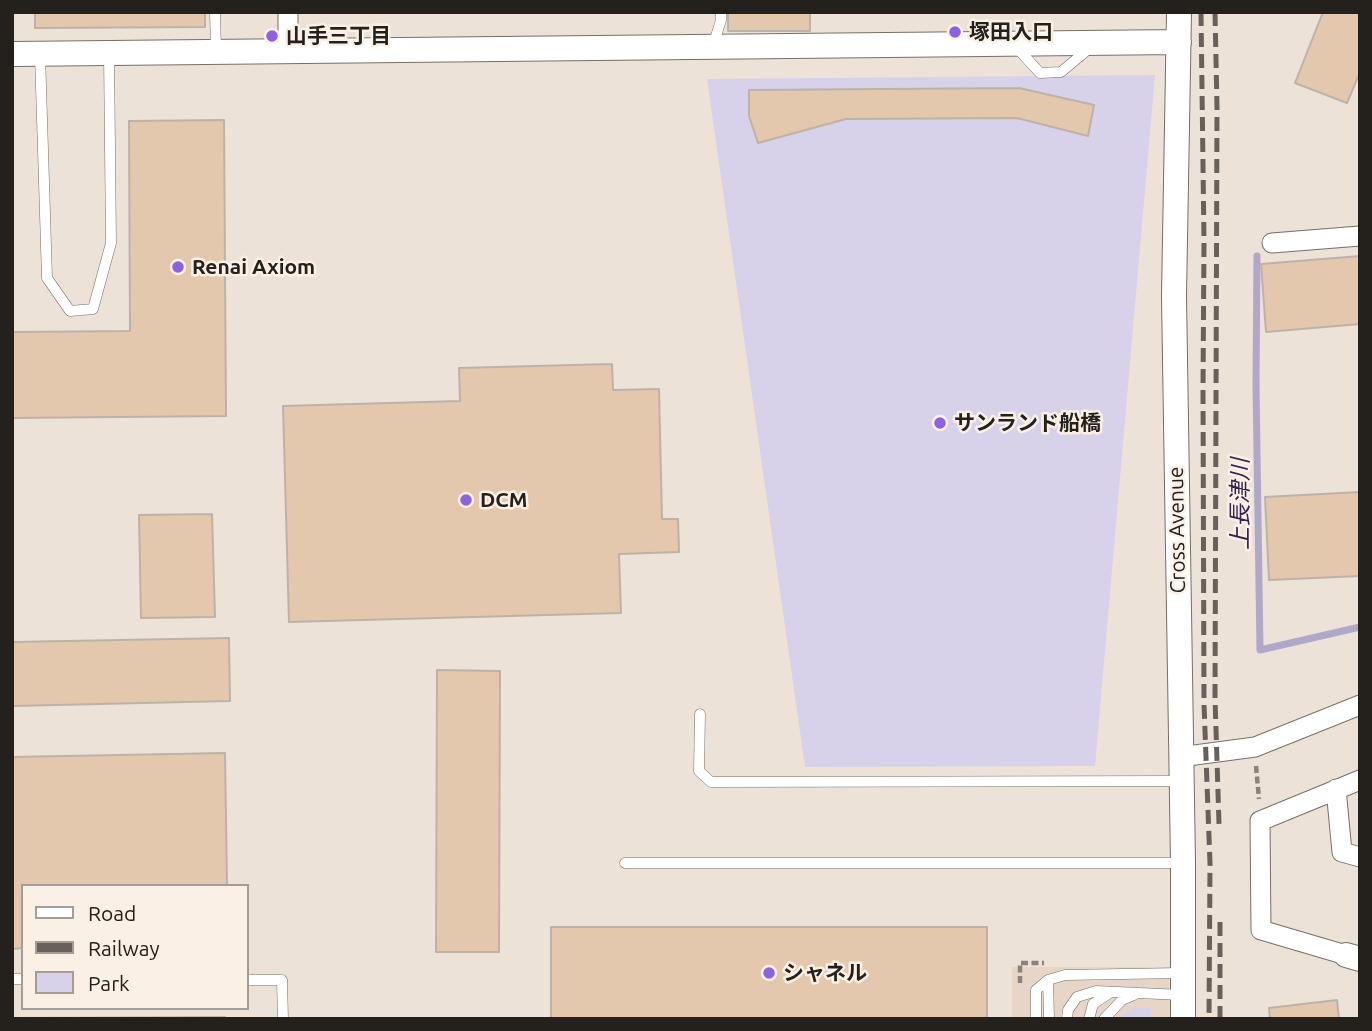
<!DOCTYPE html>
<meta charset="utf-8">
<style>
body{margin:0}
#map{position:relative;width:1372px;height:1031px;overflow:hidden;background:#ede2d8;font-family:Ubuntu,sans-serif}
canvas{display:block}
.frame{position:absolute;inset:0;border:14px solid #24201c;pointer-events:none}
.legend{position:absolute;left:21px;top:884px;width:228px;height:126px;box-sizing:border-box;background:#fbf0e5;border:2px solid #a59d95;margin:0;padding:9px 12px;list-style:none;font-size:21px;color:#24201c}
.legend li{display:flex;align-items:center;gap:14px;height:35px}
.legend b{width:35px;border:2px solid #a59d95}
</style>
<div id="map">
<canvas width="1372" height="1031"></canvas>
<div class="frame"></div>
<ul class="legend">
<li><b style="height:9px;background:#fff"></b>Road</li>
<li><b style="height:9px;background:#68615b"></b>Railway</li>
<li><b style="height:19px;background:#d7d2e9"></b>Park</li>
</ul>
</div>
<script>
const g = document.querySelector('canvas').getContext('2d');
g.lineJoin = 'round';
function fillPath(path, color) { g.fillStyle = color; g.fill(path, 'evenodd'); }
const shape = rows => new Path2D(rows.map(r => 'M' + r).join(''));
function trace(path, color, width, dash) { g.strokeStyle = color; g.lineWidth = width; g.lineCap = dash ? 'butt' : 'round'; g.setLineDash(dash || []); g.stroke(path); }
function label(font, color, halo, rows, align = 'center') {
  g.font = font + ' Ubuntu,"Noto Sans JP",sans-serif'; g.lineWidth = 5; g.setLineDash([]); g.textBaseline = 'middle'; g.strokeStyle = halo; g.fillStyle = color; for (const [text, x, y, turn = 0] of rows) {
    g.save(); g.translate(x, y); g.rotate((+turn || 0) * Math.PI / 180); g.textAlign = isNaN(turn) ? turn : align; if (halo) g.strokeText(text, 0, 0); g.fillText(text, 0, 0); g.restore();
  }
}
const built = shape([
 [1012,967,1169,967,1170,1019,1012,1019]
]);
const green = shape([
 [1155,75,1095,766,805,767,707,79],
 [1135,1007,1151,1008,1151,1019,1116,1019]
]);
const stream = shape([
 [1257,256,1256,385,1260,650,1360,627]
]);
const building = shape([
 [35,12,205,12,205,27,35,28,35,12],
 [728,12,810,12,810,31,728,31,728,12],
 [1323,12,1360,12,1360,72,1347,103,1295,83,1323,12],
 [1019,88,1094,105,1088,136,1017,118,846,119,758,143,749,116,749,90,1019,88],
 [224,120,226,416,12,418,12,332,130,331,129,121,224,120],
 [1360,256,1360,324,1266,332,1261,264,1360,256],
 [612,364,613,390,659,389,662,519,678,519,679,552,619,554,621,613,289,622,283,406,460,401,459,368,612,364],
 [1360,492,1360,576,1269,580,1265,497,1360,492],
 [212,514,215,617,141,618,139,515,212,514],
 [229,638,230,701,12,706,12,642,229,638],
 [437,670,500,671,499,952,436,952,437,670],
 [225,753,227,886,23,886,23,948,12,949,12,757,225,753],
 [551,927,987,927,987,1019,551,1019,551,927],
 [1337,1000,1339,1019,1270,1019,1269,1008,1337,1000],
 [225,1017,225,1019,12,1019,12,1018,225,1017]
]);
const path = shape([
 [1256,766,1259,799],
 [1020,983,1020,963,1044,963]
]);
const service = shape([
 [215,12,216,50],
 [713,46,721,20,721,12],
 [1017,48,1040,73,1061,72,1091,47],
 [40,54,47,278,70,311,93,309,111,243,109,54],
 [700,714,699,771,711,782,1180,781],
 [625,863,1182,863],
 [12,979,23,979],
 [247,980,282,980,283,1019],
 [1048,980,1049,1019],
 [1036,1019,1036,990,1048,980,1065,975,1181,973],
 [1067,1019,1068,1010,1077,997,1096,991,1182,995],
 [1089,1019,1093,1004,1111,992],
 [1104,1019,1122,1000,1134,995]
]);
const minor = shape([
 [288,51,288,12],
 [1272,243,1360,236],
 [1180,757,1255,747,1360,705],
 [1336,789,1342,852,1360,857],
 [1346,955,1261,930,1260,821,1360,780]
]);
const tertiary = shape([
 [1179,12,1174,296,1183,863,1183,1019],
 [12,54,1179,42],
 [1346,955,1360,959]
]);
const rail = shape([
 [1201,12,1204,241,1203,389,1204,704,1210,863,1209,1019],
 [1215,12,1217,107,1215,698,1219,824],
 [1220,922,1220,1019]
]);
const markers = [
 [955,32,7,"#8b63de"],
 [272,36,7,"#8b63de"],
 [178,267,7,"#8b63de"],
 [940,423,7,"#8b63de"],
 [466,500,7,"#8b63de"],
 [769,973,7,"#8b63de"]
];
const poiNames = [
 ["塚田入口",969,32],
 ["山手三丁目",286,36],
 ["Renai Axiom",192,267],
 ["サンランド船橋",954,423],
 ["DCM",480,500],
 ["シャネル",783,973]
];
const streetNames = [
 ["Cross Avenue",1177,530,-91]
];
const waterNames = [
 ["上長津川",1240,504,-90]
];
fillPath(built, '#e7d6c7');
fillPath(green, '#d7d2e9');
trace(stream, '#afa8c9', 7);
fillPath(building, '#e3c8ad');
trace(building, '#bdb2a8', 2);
trace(service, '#786f65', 11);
trace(minor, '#786f65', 21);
trace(tertiary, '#786f65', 26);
trace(path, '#8a827b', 4.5, [7, 3.5]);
trace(service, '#fff', 10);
trace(minor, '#fff', 19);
trace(tertiary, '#fff', 24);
trace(rail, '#68615b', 5, [14, 7]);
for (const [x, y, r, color] of markers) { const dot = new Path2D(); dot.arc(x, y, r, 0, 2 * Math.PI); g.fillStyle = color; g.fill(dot); trace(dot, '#fbf0e5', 2.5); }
label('bold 21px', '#24201c', '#fbf0e5', poiNames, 'left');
label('21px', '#24201c', '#fbf0e5', streetNames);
label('italic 23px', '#322551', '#fbf0e5', waterNames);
</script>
